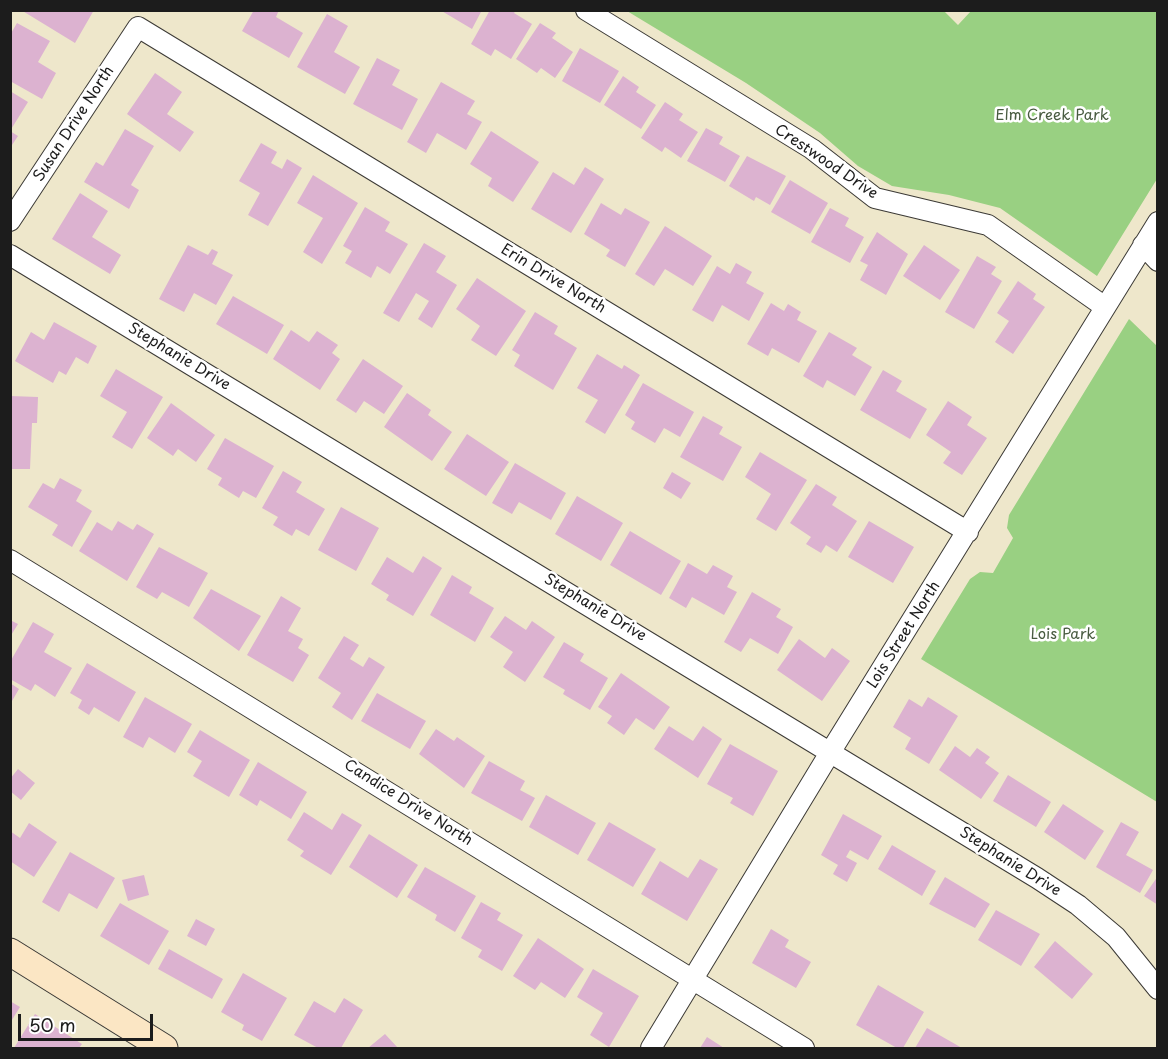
<!DOCTYPE html>
<style>
body{margin:0}
#map{position:relative;width:1168px;height:1059px;overflow:hidden;background:#eee7cb;font-family:"Playpen Sans",sans-serif}
canvas{display:block}
.frame{position:absolute;inset:0;border:12px solid #1c1c1c;pointer-events:none}
.scale{position:absolute;left:18px;top:1014px;width:135px;height:27px;box-sizing:border-box;border:3px solid #1c1c1c;border-top:0;padding-left:8px;font-size:18px;line-height:21px;white-space:nowrap;color:#1c1c1c;-webkit-text-stroke:4px #fff;paint-order:stroke}
</style>
<div id="map">
<canvas width="1168" height="1059"></canvas>
<div class="frame"></div>
<div class="scale">50 m</div>
</div>
<script>
const g = document.querySelector('canvas').getContext('2d');
g.lineJoin = 'round';
function fillPath(path, color) { g.fillStyle = color; g.fill(path, 'evenodd'); }
const shape = rows => new Path2D(rows.map(r => 'M' + r).join(''));
function trace(path, color, width, dash) { g.strokeStyle = color; g.lineWidth = width; g.lineCap = dash ? 'butt' : 'round'; g.setLineDash(dash || []); g.stroke(path); }
function label(font, color, halo, rows, align = 'center') {
  g.font = font + ' "Playpen Sans",sans-serif'; g.lineWidth = 5; g.setLineDash([]); g.textBaseline = 'middle'; g.strokeStyle = halo; g.fillStyle = color; for (const [text, x, y, turn = 0] of rows) {
    g.save(); g.translate(x, y); g.rotate((+turn || 0) * Math.PI / 180); g.textAlign = isNaN(turn) ? turn : align; if (halo) g.strokeText(text, 0, 0); g.fillText(text, 0, 0); g.restore();
  }
}
const green = shape([
 [943,10,958,25,971,11,1157,11,1157,179,1097,276,1000,208,949,195,892,186,858,166,820,133,746,83,627,11],
 [1129,319,1157,346,1157,802,921,659,970,579,980,572,993,573,1013,538,1007,528,1009,515]
]);
const building = shape([
 [21,10,94,10,75,43],
 [254,10,279,10,276,17,303,33,289,58,242,31],
 [440,10,482,10,472,29],
 [490,10,516,10,514,13,532,24,511,59,495,49,491,56,471,44],
 [327,14,348,26,334,52,360,67,345,94,297,67],
 [17,23,50,41,38,62,56,73,42,99,10,81,10,35],
 [540,23,556,33,552,38,573,52,555,78,541,68,537,73,516,59],
 [580,48,619,71,600,103,562,81],
 [377,58,400,70,392,85,418,99,402,130,353,104],
 [155,73,182,92,167,114,194,132,180,152,127,114],
 [623,76,639,87,636,92,656,105,641,129,604,105],
 [441,82,475,101,467,114,482,122,466,150,437,133,426,153,407,142],
 [10,91,28,102,10,131],
 [665,102,683,114,679,120,698,132,681,158,665,147,662,152,641,138],
 [706,128,723,137,719,144,740,156,725,182,687,161],
 [125,129,154,146,131,185,139,190,129,209,84,182,96,162,103,166],
 [10,131,18,136,10,148],
 [491,131,539,162,513,202,488,186,492,178,470,164],
 [261,143,277,152,271,163,282,169,287,159,302,168,268,226,248,215,260,193,239,181],
 [747,156,786,176,770,205,756,197,754,201,729,186],
 [585,167,604,179,571,233,531,209,553,172,574,185],
 [313,175,358,203,322,264,303,252,323,218,297,203],
 [790,180,828,203,810,234,771,212],
 [80,193,108,211,92,237,121,255,110,274,52,239],
 [601,203,621,215,625,208,650,222,625,267,606,256,610,250,584,234],
 [365,207,390,222,385,231,408,244,390,274,377,266,371,278,345,263,352,251,343,246],
 [830,208,849,218,845,226,864,237,850,263,811,242],
 [665,226,712,256,693,286,665,269,654,286,635,274],
 [877,232,908,254,886,295,860,280,868,265,860,261],
 [424,243,446,256,436,272,457,285,432,328,418,319,429,301,416,293,399,322,383,313],
 [188,245,208,255,212,249,218,252,212,264,233,275,216,305,194,293,184,312,159,299],
 [924,245,960,270,940,300,903,276],
 [977,256,996,267,991,274,1002,281,974,329,945,312],
 [736,263,752,272,746,283,764,293,749,321,722,305,713,322,692,310,717,266,730,274],
 [477,278,526,311,496,356,471,340,480,326,456,309],
 [1018,281,1036,294,1033,299,1045,307,1013,354,995,342,1009,321,997,313],
 [233,296,284,325,267,354,216,324],
 [771,303,784,311,788,304,801,312,797,320,817,331,799,363,772,348,768,356,747,344],
 [535,312,558,326,554,334,577,348,553,390,514,366,520,355,512,350],
 [54,322,97,346,88,364,76,357,66,375,59,371,53,383,15,361,31,332,44,340],
 [291,330,309,342,317,331,338,345,332,353,340,359,320,390,273,359],
 [829,332,857,348,852,355,872,367,855,396,827,380,823,388,803,376],
 [597,354,622,369,624,365,640,375,605,434,585,422,598,400,577,388],
 [363,359,403,386,384,414,364,401,356,413,336,400],
 [116,369,163,397,132,449,112,437,127,412,100,396],
 [883,370,902,381,896,391,927,409,910,439,860,410],
 [643,383,694,412,680,437,664,428,655,443,631,429,635,422,625,415],
 [407,393,431,410,428,415,452,432,432,461,384,427],
 [10,396,38,397,37,423,32,423,30,469,10,469],
 [948,401,972,417,967,425,987,438,962,475,943,463,951,452,926,435],
 [171,403,215,435,196,462,178,449,173,456,147,438],
 [703,416,723,427,719,434,742,447,723,481,680,457],
 [467,434,509,462,486,496,444,469],
 [225,438,274,466,256,498,243,491,239,498,218,485,222,478,207,469],
 [760,452,807,480,776,531,756,519,771,494,745,477],
 [515,463,566,493,551,520,519,502,512,514,492,503],
 [283,471,302,482,296,492,325,509,309,536,296,529,292,536,273,525,278,517,262,508],
 [672,472,691,483,681,499,663,488],
 [60,478,82,490,76,501,92,511,72,547,52,535,58,525,28,507,43,483,54,489],
 [816,484,837,497,832,505,857,521,837,552,826,545,821,553,806,544,811,537,790,523],
 [577,496,623,523,601,561,555,534],
 [341,507,379,528,356,571,318,550],
 [118,521,133,530,137,524,154,534,127,581,79,551,97,522,112,531],
 [869,521,914,547,893,583,848,557],
 [630,531,681,561,661,595,610,565],
 [159,547,208,573,189,607,162,592,157,599,136,587],
 [423,556,442,568,413,616,386,600,389,595,371,584,387,557,413,573],
 [688,563,707,574,713,565,733,576,727,587,737,592,724,615,692,597,686,608,669,598],
 [452,575,472,587,469,593,494,608,475,642,430,615],
 [211,589,261,616,239,651,193,618],
 [752,592,781,609,776,617,793,627,778,654,750,638,741,652,724,642],
 [281,596,301,608,288,631,303,639,298,648,309,655,293,682,247,655],
 [505,616,526,630,532,621,555,637,525,682,503,667,513,652,490,637],
 [10,620,18,624,10,637],
 [33,622,54,634,44,652,72,668,55,697,35,684,31,691,10,679,10,662],
 [344,636,359,645,350,659,363,667,369,657,385,667,352,720,332,707,341,693,318,678],
 [799,639,825,658,832,648,850,661,822,701,777,670],
 [564,642,584,654,580,661,608,678,590,710,563,694,565,690,543,677],
 [87,663,136,692,119,722,94,707,89,715,78,708,82,700,70,693],
 [621,673,670,707,654,730,636,718,624,735,607,723,612,716,598,707],
 [10,683,19,689,12,701,10,700],
 [377,693,426,721,410,749,361,721],
 [145,697,192,724,175,753,149,737,143,748,123,737],
 [928,697,958,716,929,764,905,749,911,738,893,727,909,699,922,707],
 [669,726,693,741,703,726,722,739,698,778,654,749],
 [436,729,454,741,457,737,485,756,464,788,419,754],
 [200,730,250,760,229,797,193,776,202,761,187,752],
 [730,744,778,771,753,816,730,803,733,798,707,784],
 [955,746,970,757,977,748,990,757,985,763,999,773,981,799,939,770],
 [489,761,525,781,520,790,535,798,522,821,471,793],
 [258,762,307,792,291,819,260,800,257,806,239,795],
 [18,769,35,783,21,800,10,791,10,779],
 [1008,775,1051,802,1036,827,993,801],
 [546,795,596,823,578,855,529,827],
 [1063,804,1104,831,1085,860,1044,832],
 [304,812,332,830,342,813,362,825,331,875,300,856,304,851,287,840],
 [843,814,882,836,868,860,850,850,846,857,857,863,847,882,833,874,838,865,821,855],
 [609,822,656,849,633,887,587,860],
 [1121,822,1139,832,1126,855,1153,870,1140,893,1096,867],
 [29,823,57,842,34,877,10,861,10,831,20,838],
 [369,834,418,865,397,898,349,867],
 [892,845,936,871,922,896,878,869],
 [70,852,115,878,97,909,69,893,59,912,42,902],
 [700,859,718,869,687,921,641,894,660,861,688,878],
 [425,867,476,896,455,932,435,920,437,915,407,897],
 [144,875,149,895,128,901,122,880],
 [1158,876,1158,905,1144,896],
 [945,877,990,904,975,928,929,904],
 [481,902,501,913,497,920,523,935,502,971,478,957,482,950,461,938],
 [120,903,169,931,149,965,100,936],
 [996,910,1040,934,1021,966,978,940],
 [196,919,215,929,206,946,187,936],
 [771,929,789,940,785,947,811,962,796,988,752,963],
 [538,938,584,969,565,998,541,982,535,990,513,976],
 [1055,941,1093,974,1072,999,1034,967],
 [169,949,223,979,212,999,158,969],
 [593,969,639,996,609,1047,590,1035,603,1013,577,997],
 [243,973,287,998,262,1041,242,1030,244,1025,221,1012],
 [878,985,924,1012,903,1048,897,1048,856,1025],
 [344,998,363,1010,341,1048,318,1048,294,1035,314,1001,335,1013],
 [10,1001,20,1007,10,1023],
 [35,1014,82,1044,79,1048,14,1048],
 [927,1028,962,1048,915,1048],
 [385,1034,398,1048,368,1048],
 [707,1037,724,1048,700,1048]
]);
const street = shape([
 [586,10,812,149,875,198,988,225,1105,307],
 [10,221,138,27,968,532],
 [1143,245,1158,261],
 [10,255,1037,878,1078,905,1116,937,1158,989],
 [10,560,804,1048],
 [651,1048,831,751,1158,222]
]);
const secondary = shape([
 [10,952,164,1048]
]);
const parkNames = [
 ["Elm Creek Park",1052,116],
 ["Lois Park",1063,635]
];
const streetNames = [
 ["Susan Drive North",74,124,-57],
 ["Crestwood Drive",826,162,34],
 ["Erin Drive North",553,279,31],
 ["Stephanie Drive",179,357,31],
 ["Stephanie Drive",595,608,31],
 ["Lois Street North",904,635,-58],
 ["Candice Drive North",408,803,32],
 ["Stephanie Drive",1010,862,32]
];
fillPath(green, '#99d082');
fillPath(building, '#dcb2d0');
trace(street, '#3c3a36', 22);
trace(secondary, '#3c3a36', 29);
trace(street, '#fff', 20);
trace(secondary, '#fbe6c4', 27);
label('15px', '#485b40', '#fff', parkNames);
label('15px', '#1c1c1c', '#fff', streetNames);
</script>
